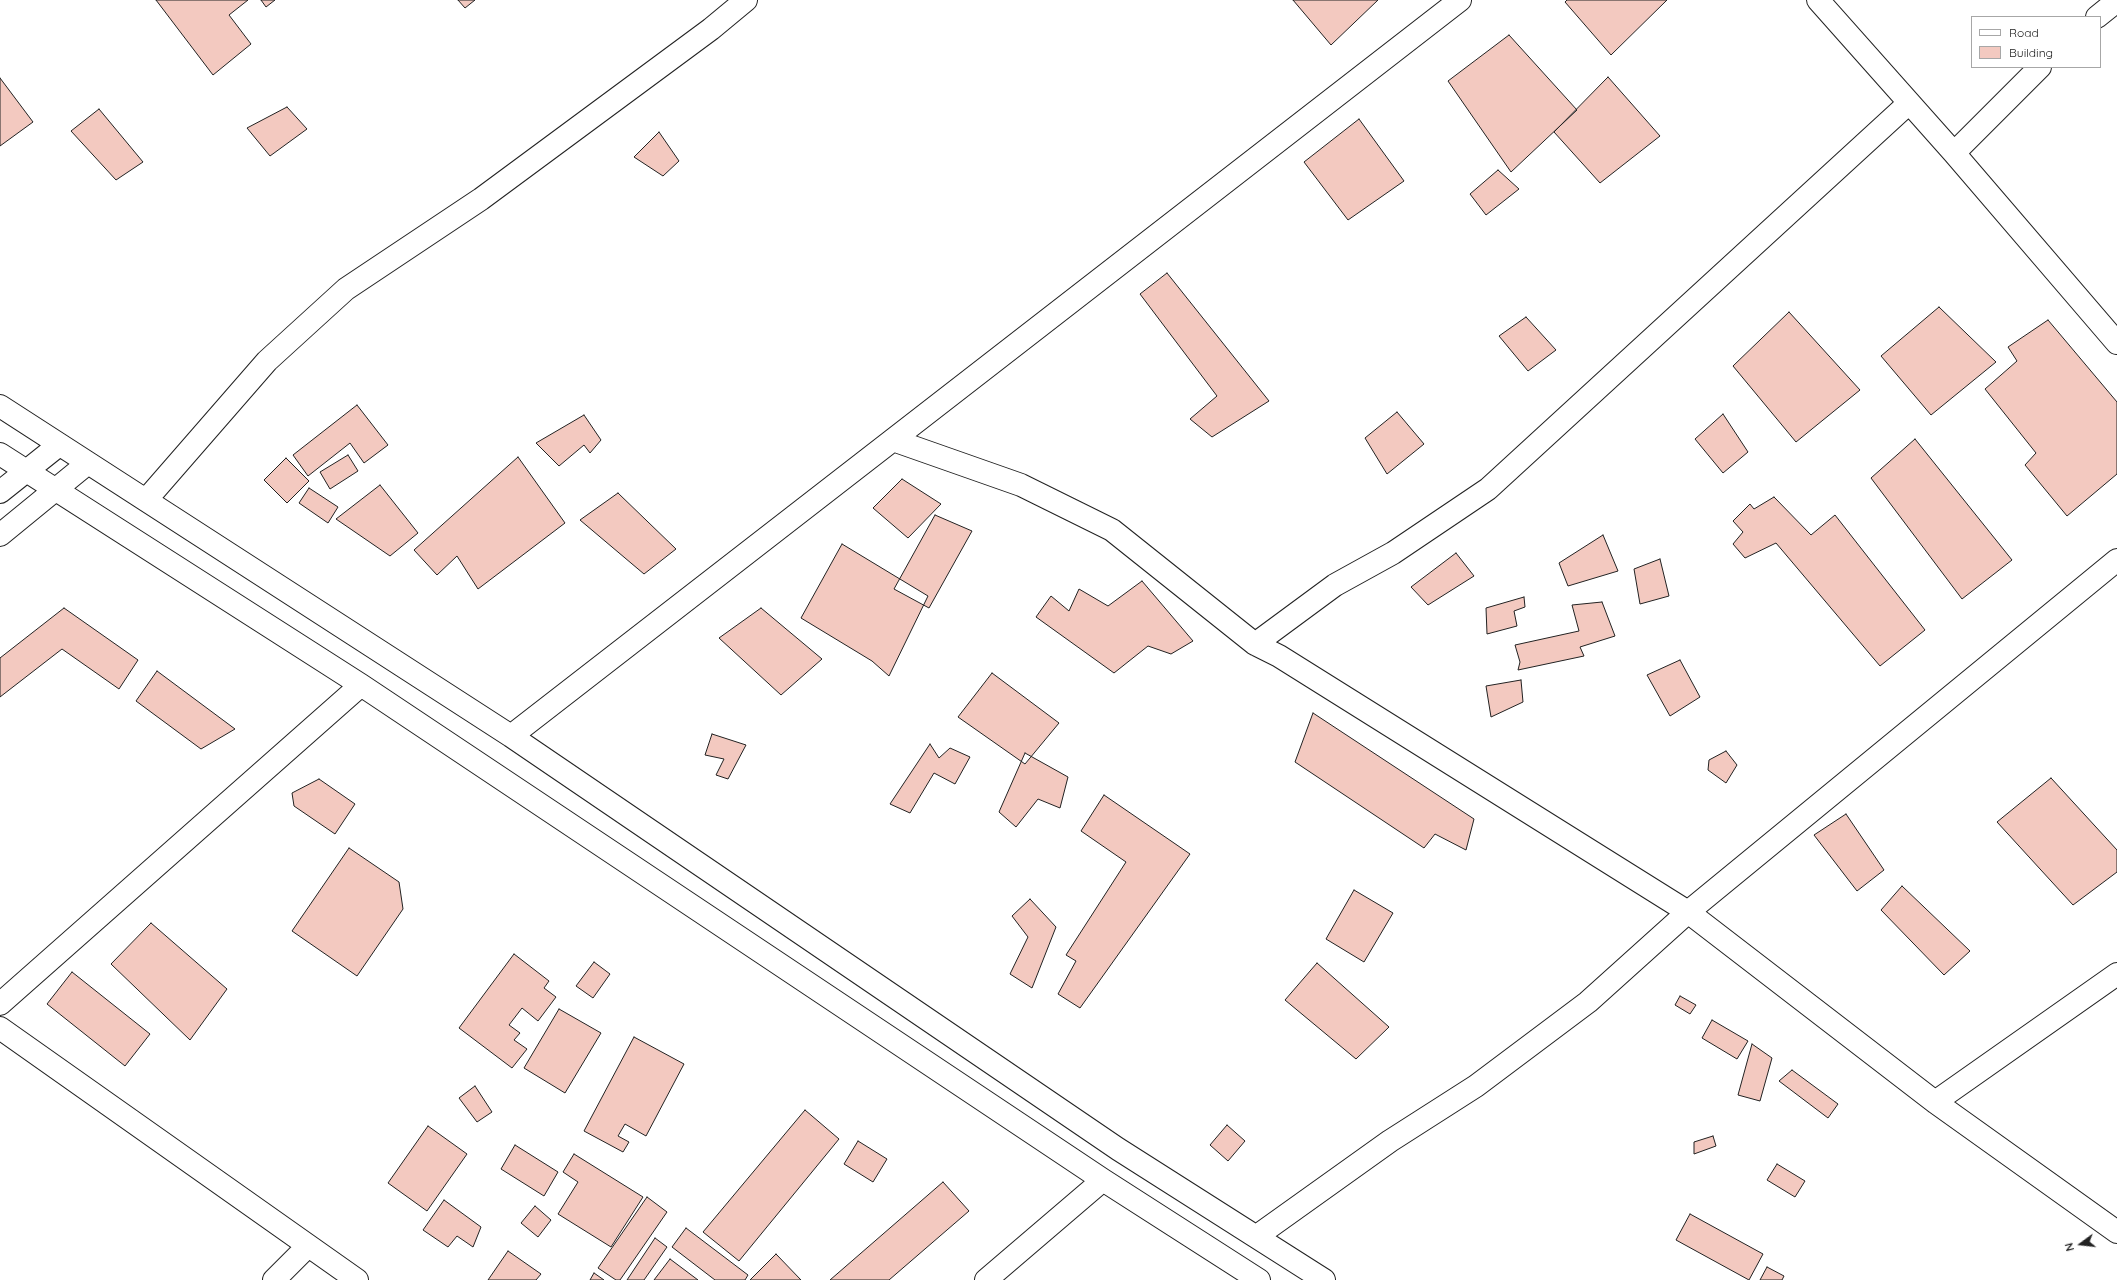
<!DOCTYPE html>
<style>
body{margin:0}
#map{position:relative;width:2117px;height:1280px;overflow:hidden;background:#fff;font-family:Quicksand,sans-serif}
canvas{display:block}
.legend{position:absolute;left:1971px;top:16px;width:130px;height:52px;box-sizing:border-box;background:#fff;border:1px solid #a7a7a7;margin:0;padding:5px 7px;list-style:none;font-size:12px;color:#222}
.legend li{display:flex;align-items:center;gap:8px;height:20px}
.legend b{width:20px;border:1px solid #a7a7a7}
.north{position:absolute;left:2061px;top:1224px;width:40px;height:40px;-webkit-text-stroke:3px #fff;paint-order:stroke;rotate:255deg;font-size:11px;font-weight:700;line-height:16px;text-align:center;color:#222}
.north::after{content:'';display:block;margin:auto;width:14px;height:18px;background:#222;clip-path:polygon(50% 0,100% 100%,50% 72%,0 100%)}
</style>
<div id="map">
<canvas width="2117" height="1280"></canvas>
<ul class="legend">
<li><b style="height:5px;background:#fff"></b>Road</li>
<li><b style="height:11px;background:#f3c9c0"></b>Building</li>
</ul>
<div class="north">N</div>
</div>
<script>
const g = document.querySelector('canvas').getContext('2d');
g.lineJoin = 'round';
function fillPath(path, color) { g.fillStyle = color; g.fill(path, 'evenodd'); }
const shape = rows => new Path2D(rows.map(r => 'M' + r).join(''));
function trace(path, color, width, dash) { g.strokeStyle = color; g.lineWidth = width; g.lineCap = dash ? 'butt' : 'round'; g.setLineDash(dash || []); g.stroke(path); }
const building = shape([
 [156,0,248,0,229,15,251,44,213,75,156,0],
 [261,0,275,0,266,7,261,0],
 [458,0,475,0,465,8,458,0],
 [1293,0,1378,0,1331,45,1293,0],
 [1567,0,1667,0,1611,55,1565,2,1567,0],
 [1509,35,1577,110,1511,172,1448,81,1509,35],
 [1608,77,1660,136,1600,183,1554,132,1608,77],
 [0,78,33,122,0,146,0,78],
 [287,107,307,129,270,156,247,128,287,107],
 [99,109,143,162,116,180,71,131,99,109],
 [1359,119,1404,181,1348,220,1304,162,1359,119],
 [659,132,679,161,663,176,634,157,659,132],
 [1498,170,1519,189,1486,215,1470,194,1498,170],
 [1167,273,1269,401,1212,437,1190,419,1217,396,1140,294,1167,273],
 [1939,307,1996,362,1931,415,1881,356,1939,307],
 [1789,312,1860,390,1796,442,1733,366,1789,312],
 [1526,317,1556,350,1528,371,1499,336,1526,317],
 [2048,320,2117,402,2117,474,2067,516,2025,465,2036,453,1985,389,2017,361,2008,347,2048,320],
 [357,405,388,445,364,463,350,443,308,476,293,455,357,405],
 [1397,412,1424,444,1387,474,1365,438,1397,412],
 [1723,414,1748,452,1723,473,1695,439,1723,414],
 [584,415,601,440,590,453,584,445,559,466,536,443,584,415],
 [1915,439,2012,560,1962,599,1871,478,1915,439],
 [348,455,358,471,330,489,320,472,348,455],
 [518,457,565,523,478,589,457,556,437,575,414,550,518,457],
 [286,458,309,481,287,503,264,480,286,458],
 [902,479,941,504,908,538,873,508,902,479],
 [380,485,418,533,390,556,336,519,380,485],
 [309,488,338,507,328,523,299,503,309,488],
 [618,493,676,549,644,574,580,520,618,493],
 [1774,497,1811,535,1835,515,1925,630,1880,666,1776,543,1745,558,1733,544,1743,532,1733,521,1750,504,1754,509,1774,497],
 [935,515,972,531,929,608,894,589,935,515],
 [1603,535,1618,571,1568,586,1559,563,1603,535],
 [842,544,928,596,889,676,872,661,801,618,842,544],
 [1456,553,1474,576,1428,605,1411,587,1456,553],
 [1660,559,1669,596,1640,604,1634,569,1660,559],
 [1142,581,1193,641,1171,654,1148,646,1114,673,1036,617,1051,596,1069,611,1079,589,1108,606,1142,581],
 [1524,597,1525,607,1514,611,1517,626,1487,634,1486,608,1524,597],
 [1602,602,1615,636,1580,647,1584,656,1518,670,1520,662,1515,645,1579,631,1572,605,1602,602],
 [64,608,138,660,119,689,62,649,0,697,0,658,64,608],
 [761,608,822,659,781,695,719,638,761,608],
 [1680,660,1700,697,1670,716,1647,675,1680,660],
 [157,671,235,729,201,749,136,701,157,671],
 [992,673,1059,723,1025,764,958,717,992,673],
 [1521,680,1523,702,1491,717,1486,686,1521,680],
 [1313,713,1474,819,1466,850,1435,834,1424,848,1295,762,1313,713],
 [712,734,746,745,728,779,716,775,724,759,705,755,712,734],
 [930,744,939,758,950,748,970,757,955,784,934,773,910,813,890,804,930,744],
 [1726,751,1737,765,1726,783,1708,770,1709,760,1726,751],
 [1025,753,1068,777,1060,808,1038,799,1016,827,999,812,1025,753],
 [2051,778,2117,850,2117,872,2073,905,1997,822,2051,778],
 [319,779,355,804,335,834,294,806,292,793,319,779],
 [1104,795,1190,854,1080,1008,1058,994,1076,961,1066,955,1126,862,1081,831,1104,795],
 [1846,814,1884,870,1857,891,1814,835,1846,814],
 [349,848,399,882,403,909,357,976,292,931,349,848],
 [1902,886,1970,951,1944,975,1881,910,1902,886],
 [1354,890,1393,913,1364,962,1326,939,1354,890],
 [1030,899,1056,927,1032,988,1010,974,1028,937,1012,916,1030,899],
 [151,923,227,989,190,1040,111,964,151,923],
 [514,954,549,981,544,988,556,997,538,1021,522,1008,509,1025,520,1033,514,1040,527,1049,512,1068,459,1028,514,954],
 [594,962,610,974,593,998,576,986,594,962],
 [1317,963,1389,1027,1356,1059,1285,1000,1317,963],
 [72,972,150,1034,125,1066,47,1004,72,972],
 [1680,996,1696,1005,1690,1014,1675,1005,1680,996],
 [559,1009,601,1033,565,1093,524,1068,559,1009],
 [1712,1020,1748,1041,1737,1059,1702,1038,1712,1020],
 [634,1037,684,1064,646,1136,625,1124,618,1136,629,1142,623,1152,584,1131,634,1037],
 [1752,1044,1772,1058,1760,1101,1738,1095,1752,1044],
 [1792,1070,1838,1104,1828,1118,1779,1081,1792,1070],
 [475,1086,492,1112,477,1122,459,1098,475,1086],
 [805,1110,839,1139,739,1261,703,1232,805,1110],
 [1227,1125,1245,1141,1228,1161,1210,1145,1227,1125],
 [428,1126,467,1154,427,1211,388,1183,428,1126],
 [1713,1136,1716,1146,1694,1154,1694,1142,1713,1136],
 [858,1141,887,1159,873,1182,844,1164,858,1141],
 [515,1145,558,1172,544,1196,501,1169,515,1145],
 [574,1154,643,1197,611,1247,558,1214,578,1182,563,1172,574,1154],
 [1777,1164,1805,1181,1795,1197,1767,1180,1777,1164],
 [943,1182,969,1211,889,1280,830,1280,943,1182],
 [647,1197,667,1212,620,1280,616,1280,598,1268,647,1197],
 [444,1200,481,1227,473,1247,457,1236,448,1247,423,1230,444,1200],
 [535,1206,551,1220,538,1237,521,1223,535,1206],
 [1690,1214,1763,1254,1749,1280,1676,1240,1690,1214],
 [686,1228,748,1275,745,1280,715,1280,672,1247,686,1228],
 [655,1238,667,1247,644,1280,627,1280,655,1238],
 [508,1251,541,1274,536,1280,488,1280,508,1251],
 [776,1254,801,1280,750,1280,776,1254],
 [670,1259,698,1280,654,1280,670,1259],
 [1767,1267,1784,1276,1782,1280,1760,1280,1767,1267],
 [594,1273,604,1280,590,1280,594,1273]
]);
const minor = shape([
 [1818,0,1954,153,2117,343],
 [2097,17,2117,1],
 [1909,103,1488,489,1393,553,1335,585,1255,644,1279,656,1688,912,1935,1102,2117,1232],
 [1954,153,2040,67],
 [0,406,511,736,1118,1149,1324,1280],
 [893,440,1021,485,1112,530,1255,644],
 [0,454,361,685,1103,1180,1259,1280],
 [0,492,59,445],
 [146,500,267,361,346,289,481,199,711,29,746,0],
 [0,535,88,463],
 [511,736,1460,0],
 [0,1004,361,685],
 [0,1028,357,1280],
 [1935,1102,2117,974],
 [1257,1236,1390,1141,1476,1086,1588,1002,1688,912,2117,560],
 [274,1280,308,1246],
 [986,1280,1103,1180]
]);
fillPath(building, '#f3c9c0');
trace(building, '#222', 1);
trace(minor, '#222', 24);
trace(minor, '#fff', 22);
</script>
